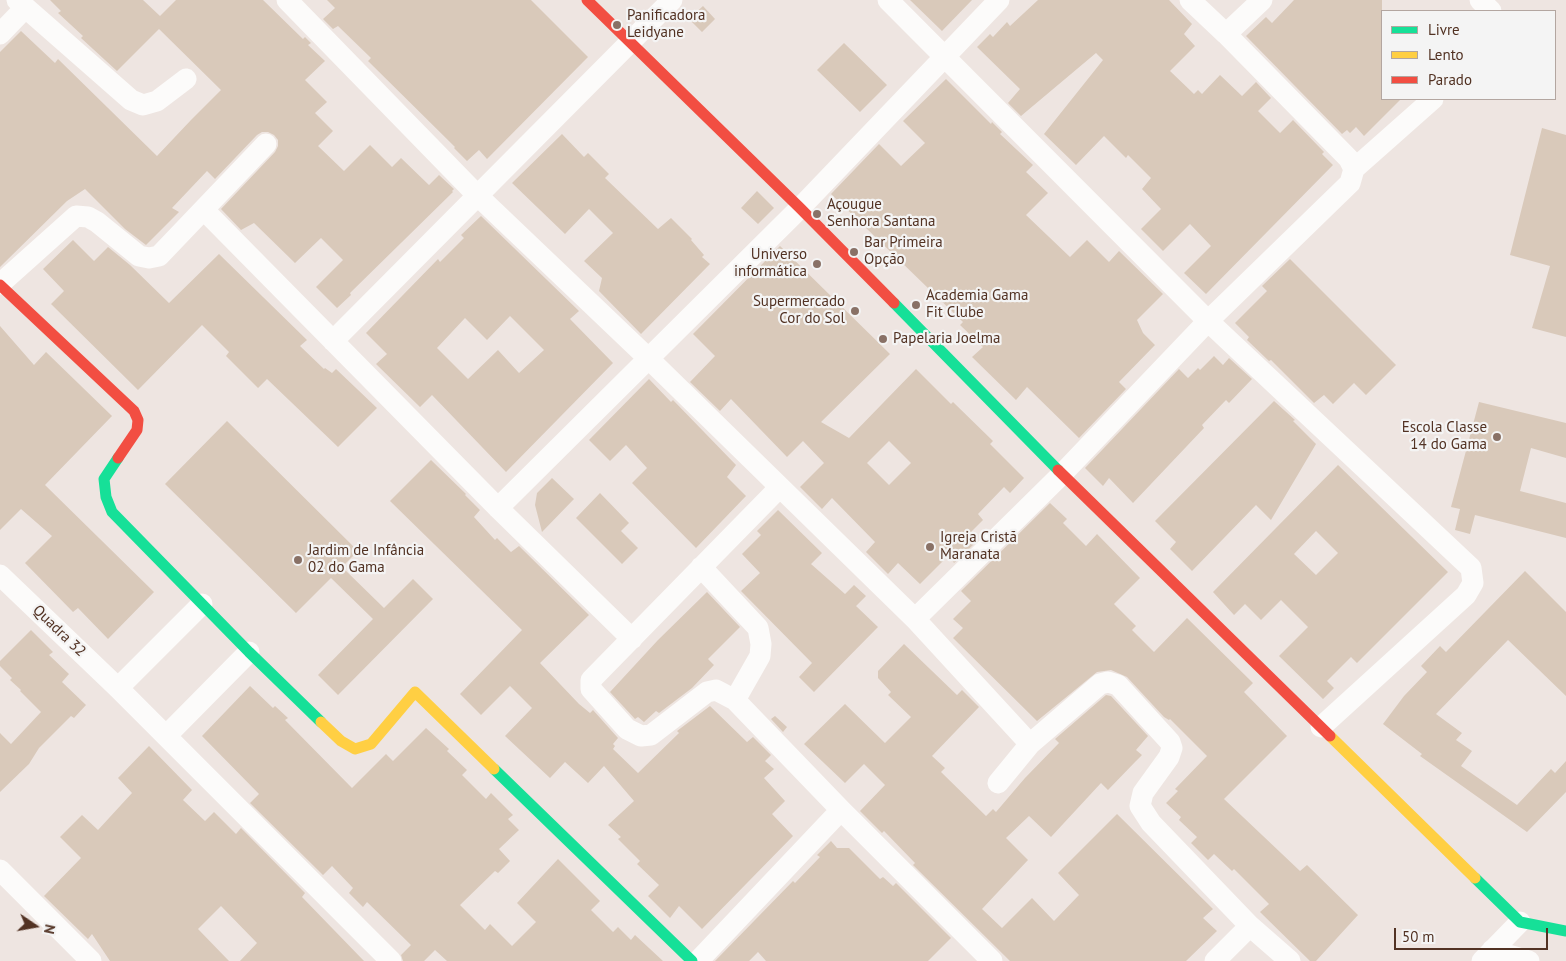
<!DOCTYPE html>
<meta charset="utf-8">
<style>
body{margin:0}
#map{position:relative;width:1566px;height:961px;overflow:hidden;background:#eee5e1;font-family:"PT Sans",sans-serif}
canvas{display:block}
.legend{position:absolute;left:1381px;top:10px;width:175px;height:90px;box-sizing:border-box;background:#f4f4f4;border:1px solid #b3a6a0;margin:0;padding:6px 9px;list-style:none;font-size:15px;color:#523223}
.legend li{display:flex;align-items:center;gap:10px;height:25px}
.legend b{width:25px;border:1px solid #b3a6a0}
.north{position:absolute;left:10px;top:901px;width:50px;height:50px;-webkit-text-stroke:4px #f4f4f4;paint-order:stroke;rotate:102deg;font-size:14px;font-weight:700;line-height:20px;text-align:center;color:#523223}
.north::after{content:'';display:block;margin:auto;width:18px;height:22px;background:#523223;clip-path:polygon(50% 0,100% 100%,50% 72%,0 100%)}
.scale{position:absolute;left:1394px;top:928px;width:154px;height:22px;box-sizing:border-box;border:2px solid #523223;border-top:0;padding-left:6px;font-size:15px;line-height:18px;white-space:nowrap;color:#523223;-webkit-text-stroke:4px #f4f4f4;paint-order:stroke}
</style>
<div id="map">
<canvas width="1566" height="961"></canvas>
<ul class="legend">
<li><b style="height:6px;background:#16e098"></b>Livre</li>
<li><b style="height:6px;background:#ffcf43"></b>Lento</li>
<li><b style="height:6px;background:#f24e42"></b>Parado</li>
</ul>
<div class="north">N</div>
<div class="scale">50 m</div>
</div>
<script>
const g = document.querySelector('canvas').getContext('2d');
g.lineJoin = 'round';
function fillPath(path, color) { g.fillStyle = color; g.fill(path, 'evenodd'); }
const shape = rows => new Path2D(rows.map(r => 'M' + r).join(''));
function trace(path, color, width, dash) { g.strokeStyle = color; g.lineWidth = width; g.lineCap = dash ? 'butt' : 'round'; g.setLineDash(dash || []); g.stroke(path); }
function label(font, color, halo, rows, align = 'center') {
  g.font = font + ' "PT Sans",sans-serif'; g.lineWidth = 4.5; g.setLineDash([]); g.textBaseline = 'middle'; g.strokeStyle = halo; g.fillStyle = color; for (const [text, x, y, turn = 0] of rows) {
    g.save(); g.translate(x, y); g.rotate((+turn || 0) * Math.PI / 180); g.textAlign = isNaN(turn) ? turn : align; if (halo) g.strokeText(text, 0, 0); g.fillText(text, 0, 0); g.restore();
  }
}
const building = shape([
 [50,0,143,0,160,16,176,0,263,0,303,39,305,37,311,43,308,45,325,61,305,80,327,102,315,113,333,131,318,146,344,171,370,145,392,167,401,158,429,185,439,175,454,189,452,191,453,192,350,293,351,295,337,308,316,287,343,260,321,238,295,263,254,223,241,230,221,209,275,152,278,146,278,140,274,135,268,132,262,132,257,135,215,179,207,171,172,208,179,212,146,245,125,229,85,189,67,201,0,267,0,52,21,31,55,63,58,59,157,156,191,120,221,90,159,29,117,71,81,38,83,36,58,13,61,11],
 [327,0,531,0,588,57,487,159,479,150,467,161,454,148,455,147,368,61,371,58,338,26,333,29,323,19,335,8],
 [910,0,972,0,942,31],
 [1038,0,1169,0,1192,24,1184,34,1195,46,1170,71,1194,94,1198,90,1202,94,1220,75,1242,96,1256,82,1271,98,1258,111,1280,133,1293,120,1324,152,1322,154,1333,165,1206,294,1184,273,1211,246,1190,224,1163,251,1141,229,1161,209,1142,189,1151,178,1128,155,1126,158,1104,136,1076,165,1044,134,1103,60,1096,53,1021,116,1008,103,1020,89,977,47,990,34,993,37,1007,22,1010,26],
 [1294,0,1382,0,1382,99,1401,99,1364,136,1356,127,1350,133,1347,130,1342,134,1246,36,1266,17,1272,23],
 [703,6,715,19,702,32,689,19],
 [844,43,887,85,860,112,817,70],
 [946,79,991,124,992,122,1002,132,1000,134,1033,165,1026,172,1048,193,1026,215,1070,257,1087,240,1109,262,1119,251,1163,294,1137,320,1143,333,1155,345,1119,382,1126,389,1079,438,1027,387,1016,400,972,357,983,347,960,325,963,322,831,194,879,144,901,166,925,143,903,121],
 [1542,128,1566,135,1566,337,1532,328,1550,266,1510,255],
 [562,134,584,157,588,153,609,174,605,178,658,229,671,218,692,239,691,240,704,255,702,257,710,264,641,334,599,291,602,278,584,261,613,233,589,209,565,234,512,183],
 [757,191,774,208,758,224,741,208],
 [481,216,579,311,570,319,613,363,506,472,432,395,420,407,376,364,387,354,366,333,438,259,440,262,464,238,461,235],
 [510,316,544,350,519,373,498,350,468,379,437,348,465,318,487,340],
 [73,240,94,261,108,247,130,265,169,303,219,254,307,340,300,346,324,369,325,368,332,373,336,369,377,408,338,447,267,379,258,388,226,356,229,352,202,325,138,390,51,304,64,291,43,269],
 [780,246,890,354,821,422,849,438,916,369,951,404,953,402,993,441,990,444,1024,478,1010,493,1004,487,978,514,983,520,966,537,973,545,954,563,949,555,920,584,898,563,888,574,866,552,875,542,832,498,822,509,800,487,824,463,803,441,787,457,731,399,720,411,690,382,715,356,693,334],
 [889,441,911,463,889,485,867,463],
 [1290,259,1396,365,1366,395,1354,383,1333,404,1324,395,1314,403,1271,360,1269,361,1247,340,1249,337,1235,323,1267,291,1262,286],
 [0,326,34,365,46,352,112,416,45,485,154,592,108,639,78,608,73,612,25,563,52,536,21,509,0,530],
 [1214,356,1223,365,1229,358,1252,379,1229,403,1226,400,1202,425,1204,428,1133,503,1109,478,1103,486,1085,468,1179,369,1188,378,1198,368,1200,370],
 [649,379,671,402,673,400,736,465,727,477,746,496,696,548,632,483,647,468,626,445,610,461,589,440],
 [1274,401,1295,420,1293,421,1316,444,1271,520,1256,505,1192,571,1170,549,1176,542,1155,521],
 [1479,402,1566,423,1566,458,1531,448,1520,491,1566,503,1566,538,1475,515,1470,534,1455,530,1460,509,1451,507],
 [227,421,358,551,342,567,384,608,413,579,433,599,338,695,318,675,373,619,331,578,296,613,165,484],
 [431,460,466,494,465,495,480,510,474,517,495,540,497,538,511,552,519,546,589,615,540,663,579,704,590,713,593,710,618,738,613,744,615,746,613,749,638,773,679,733,677,731,710,706,747,742,753,737,771,755,765,761,774,769,764,778,785,801,772,814,793,836,702,929,679,906,670,918,648,896,659,885,637,864,640,861,618,839,621,837,608,825,634,801,604,766,588,783,565,762,550,778,505,736,532,708,510,686,481,715,460,694,522,630,390,501],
 [1338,465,1448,572,1357,663,1351,657,1327,681,1334,688,1323,699,1279,656,1308,627,1281,600,1261,620,1245,604,1234,615,1213,592],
 [1316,531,1338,553,1316,575,1294,554],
 [552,478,574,499,542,532,535,505,537,493],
 [600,493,629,523,621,531,638,548,622,564,576,518],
 [1050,503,1067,519,1063,523,1086,546,1097,534,1140,578,1114,604,1136,626,1132,630,1154,652,1187,618,1253,683,1244,692,1287,736,1224,799,1300,871,1307,865,1358,915,1316,961,1310,961,1260,912,1269,904,1234,869,1232,871,1214,854,1208,860,1191,843,1197,837,1179,820,1181,817,1166,803,1178,791,1175,789,1207,756,1170,719,1169,720,1164,717,1127,677,1111,670,1097,672,1037,721,953,638,963,628,953,619,971,601,961,591],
 [778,510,822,553,811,564,845,594,854,585,866,596,856,606,878,627,814,692,799,677,812,663,741,591,760,573,742,554,761,535,757,531],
 [1525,571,1566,612,1566,696,1508,640,1436,714,1462,733,1456,740,1472,751,1461,766,1517,805,1551,769,1555,773,1566,761,1566,792,1527,832,1420,756,1422,754,1383,724,1404,696,1427,672,1421,666,1440,646,1446,652],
 [707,592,740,627,708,659,714,665,692,688,659,713,656,711,644,722,638,717,635,719,610,692,658,640],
 [31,630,53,652,49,655,69,674,62,682,86,705,74,718,71,716,39,748,29,764,0,792,0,733,11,744,41,712,20,691,21,690,10,680,12,678,0,666,0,661],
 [904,644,957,695,962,690,979,707,932,756,945,768,941,772,986,816,993,809,996,812,1025,778,1059,743,1055,739,1106,695,1111,696,1148,736,1136,750,1142,755,1136,761,1108,790,1101,783,1051,837,1029,816,1006,838,1028,860,982,909,1002,928,1032,898,1054,921,1079,895,1058,873,1117,814,1213,909,1203,918,1217,931,1186,961,1010,961,913,865,915,863,884,831,882,833,860,811,885,785,864,764,845,783,804,744,845,704,885,743,911,717,888,695,891,692,878,678,878,671],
 [250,686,273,708,275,706,288,718,285,720,352,788,386,754,393,761,426,728,449,749,447,751,467,770,462,775,486,799,491,793,513,815,508,819,519,830,499,849,510,861,498,873,495,871,460,905,485,930,490,924,512,946,536,922,517,903,558,859,600,901,591,910,613,932,618,927,631,940,635,935,663,961,447,961,435,950,424,961,403,961,401,955,411,945,367,902,363,907,349,893,353,888,332,866,323,875,250,803,259,794,202,736],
 [775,716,787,727,783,732,771,719],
 [149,746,192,790,183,800,205,821,214,812,236,834,241,828,305,893,302,897,364,961,240,961,257,943,221,906,198,929,229,961,110,961,92,934,88,939,44,896,81,858,60,837,82,815,98,830,132,793,118,778],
 [831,841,837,848,849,848,880,879,883,877,893,886,896,883,951,938,928,961,766,961,758,952,749,961,715,961,793,881,795,883,820,857,817,855]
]);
const street = shape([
 [17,0,131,100,143,105,157,101,186,79],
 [287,0,477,195,649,359,915,619,1030,744,998,783],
 [888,0,1208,321,1471,568,1473,583,1466,595,1321,727],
 [1190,0,1226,34,1349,159,1354,169],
 [1480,0,1491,11],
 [0,34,25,8],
 [1226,34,1262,0],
 [204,210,498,508,632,639],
 [0,284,76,216,88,217,97,222,139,256,149,258,159,256,266,144],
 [333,341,672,0],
 [780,487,591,680,591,689,627,729,641,736,651,735,707,692,716,690,735,700,841,810,992,961],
 [498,508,800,208,999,0],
 [701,567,758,628,761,644,760,656,735,700],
 [0,575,118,688,391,961],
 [915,619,1062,474,1208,321,1350,183,1354,169,1433,99],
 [118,688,202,604],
 [166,736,249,652],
 [1030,744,1100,684,1108,682,1118,685,1170,742,1172,748,1169,757,1143,793,1140,806,1151,823,1250,926,1290,961],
 [0,870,91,961],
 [1492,950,1529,961],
 [698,961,841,810],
 [1215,961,1250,926],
 [1482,961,1520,922]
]);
const fast = shape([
 [894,303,1058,470],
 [118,458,104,479,106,497,112,512,249,652,321,722],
 [494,769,692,961],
 [1475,878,1520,922,1566,931]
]);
const slow = shape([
 [321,722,341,741,355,749,371,744,415,692,494,769],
 [1330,736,1475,878]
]);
const jam = shape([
 [587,0,800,208,894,303],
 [0,285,134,411,138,420,137,430,118,458],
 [1058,470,1330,736]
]);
const markers = [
 [617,25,5,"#897166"],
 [817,214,5,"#897166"],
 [854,252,5,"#897166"],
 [817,264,5,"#897166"],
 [916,305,5,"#897166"],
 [855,311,5,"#897166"],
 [883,339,5,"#897166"],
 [1497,437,5,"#897166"],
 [930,547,5,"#897166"],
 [298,560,5,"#897166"]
];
const poiNames = [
 ["Panificadora",627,16],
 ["Leidyane",627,33],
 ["Açougue",827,205],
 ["Senhora Santana",827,222],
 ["Bar Primeira",864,243],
 ["Opção",864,260],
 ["Universo",807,255,"right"],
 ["informática",807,272,"right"],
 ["Academia Gama",926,296],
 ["Fit Clube",926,313],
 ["Supermercado",845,302,"right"],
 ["Cor do Sol",845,319,"right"],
 ["Papelaria Joelma",893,339],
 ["Escola Classe",1487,428,"right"],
 ["14 do Gama",1487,445,"right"],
 ["Igreja Cristã",940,538],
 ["Maranata",940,555],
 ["Jardim de Infância",308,551],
 ["02 do Gama",308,568]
];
const streetNames = [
 ["Quadra 32",59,631,44]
];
fillPath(building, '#d9c9ba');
trace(street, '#fcfbfa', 21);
trace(fast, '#16e098', 11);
trace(slow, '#ffcf43', 11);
trace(jam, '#f24e42', 11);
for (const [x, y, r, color] of markers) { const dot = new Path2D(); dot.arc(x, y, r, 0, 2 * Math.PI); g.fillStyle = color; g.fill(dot); trace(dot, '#f4f4f4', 2); }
label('15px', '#523223', '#f4f4f4', poiNames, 'left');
label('15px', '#523223', '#f4f4f4', streetNames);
</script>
